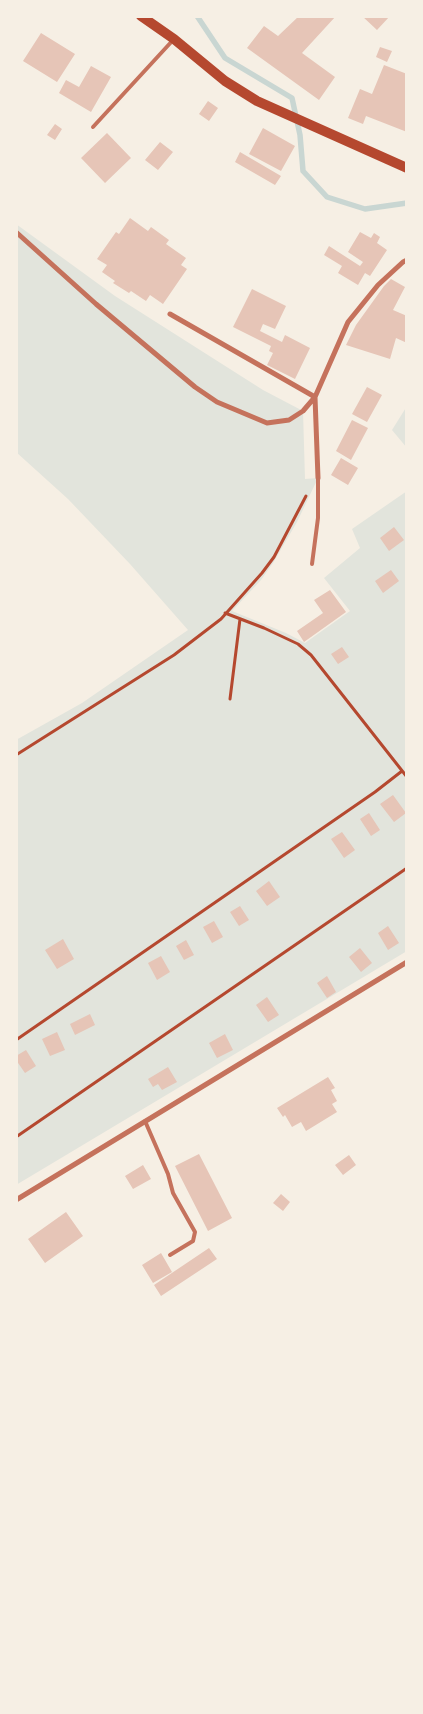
<!DOCTYPE html>
<style>
body{margin:0}
#map{position:relative;width:423px;height:1714px;overflow:hidden;background:#f6efe4;font-family:"Open Sans",sans-serif}
canvas{display:block}
.frame{position:absolute;inset:0;border:18px solid #f6efe4;pointer-events:none}
</style>
<div id="map">
<canvas width="423" height="1714"></canvas>
<div class="frame"></div>
</div>
<script>
const g = document.querySelector('canvas').getContext('2d');
g.lineJoin = 'round';
function fillPath(path, color) { g.fillStyle = color; g.fill(path, 'evenodd'); }
const shape = rows => new Path2D(rows.map(r => 'M' + r).join(''));
function trace(path, color, width, dash) { g.strokeStyle = color; g.lineWidth = width; g.lineCap = dash ? 'butt' : 'round'; g.setLineDash(dash || []); g.stroke(path); }
const green = shape([
 [16,224,115,296,263,390,303,411,305,479,318,478,297,522,273,563,261,580,232,611,286,633,305,643,350,611,324,578,360,548,352,529,407,491,407,951,16,1185,16,740,82,703,188,630,130,564,68,499,16,452],
 [407,406,407,448,392,430]
]);
const stream = shape([
 [197,16,225,58,292,98,300,135,303,171,327,197,365,209,407,203]
]);
const building = shape([
 [299,16,336,16,302,53,335,77,319,100,247,48,264,26,278,36],
 [362,16,390,16,377,30],
 [41,33,75,54,57,82,23,61],
 [380,47,392,51,387,62,376,57],
 [384,65,407,74,407,132,366,116,363,124,348,118,360,89,372,94],
 [91,66,111,77,91,112,59,93,66,80,79,87],
 [208,101,218,108,209,121,199,114],
 [55,124,62,129,55,140,47,135],
 [263,128,295,146,281,171,249,154],
 [107,133,131,158,105,183,81,158],
 [160,142,173,152,158,170,145,160],
 [240,152,281,176,275,185,235,162],
 [130,218,148,231,151,227,169,240,166,244,186,258,181,265,187,269,163,304,150,295,146,301,131,291,129,293,113,283,115,281,102,272,107,265,97,259,116,232,119,234],
 [360,232,371,238,374,233,380,237,377,243,387,250,370,276,365,273,358,285,338,273,342,266,324,255,329,246,360,266,363,262,348,252],
 [391,279,405,287,393,310,407,316,407,343,396,338,390,359,346,345,356,325,384,286],
 [252,289,286,306,275,329,263,324,260,331,282,342,285,335,310,348,295,379,267,365,273,353,269,351,271,346,233,327],
 [367,387,382,395,367,422,352,414],
 [352,420,368,428,351,460,336,451],
 [341,458,358,468,348,485,331,475],
 [394,527,404,540,389,551,380,538],
 [391,570,399,581,383,593,375,581],
 [330,590,346,612,304,642,297,631,323,613,314,600],
 [342,647,349,657,338,664,331,654],
 [393,795,406,813,394,822,380,804],
 [369,813,380,830,371,836,360,819],
 [342,832,355,850,344,858,331,839],
 [269,881,280,897,267,906,256,891],
 [240,906,249,920,239,926,230,912],
 [214,921,223,937,212,943,203,927],
 [388,926,399,943,388,950,378,933],
 [63,939,74,959,57,969,45,950],
 [186,940,194,955,184,960,176,946],
 [360,948,372,963,361,972,349,957],
 [161,956,170,972,157,980,148,963],
 [327,976,336,992,327,998,317,983],
 [267,997,279,1015,268,1022,256,1005],
 [90,1014,95,1025,75,1035,70,1024],
 [57,1032,65,1050,50,1056,42,1039],
 [225,1034,233,1050,217,1058,209,1043],
 [26,1050,36,1066,25,1073,16,1060,16,1056],
 [168,1067,177,1082,162,1090,158,1084,153,1087,148,1079],
 [328,1077,335,1088,331,1090,337,1101,332,1104,337,1112,306,1131,301,1122,292,1127,285,1115,283,1117,277,1108],
 [199,1154,232,1218,208,1231,175,1166],
 [349,1155,356,1165,343,1175,335,1165],
 [143,1165,151,1179,133,1189,125,1176],
 [281,1194,290,1202,283,1211,273,1203],
 [66,1212,83,1236,45,1263,28,1239],
 [209,1248,217,1259,161,1296,154,1285],
 [161,1253,172,1272,153,1283,142,1265]
]);
const path = shape([
 [225,613,264,628,298,644,311,655,407,777],
 [230,699,240,619],
 [16,755,174,655,221,619,262,573,274,557,306,496],
 [16,1040,375,792,402,771],
 [16,1137,407,868]
]);
const service = shape([
 [93,127,174,39],
 [312,564,318,518,318,478],
 [145,1121,168,1174,173,1193,195,1232,193,1241,170,1255]
]);
const minor = shape([
 [16,232,96,304,195,387,217,402,267,423,289,420,303,411,315,397],
 [170,314,315,397,348,322,378,285,403,262,407,260],
 [315,397,318,478],
 [16,1200,407,962]
]);
const secondary = shape([
 [141,16,174,39,225,81,257,101,407,168]
]);
fillPath(green, '#e2e4dc');
trace(stream, '#c9d6d2', 5.5);
fillPath(building, '#e6c5b7');
trace(path, '#b5482f', 3);
trace(service, '#c5725c', 4);
trace(minor, '#c5725c', 5);
trace(secondary, '#b5482f', 10);
</script>
